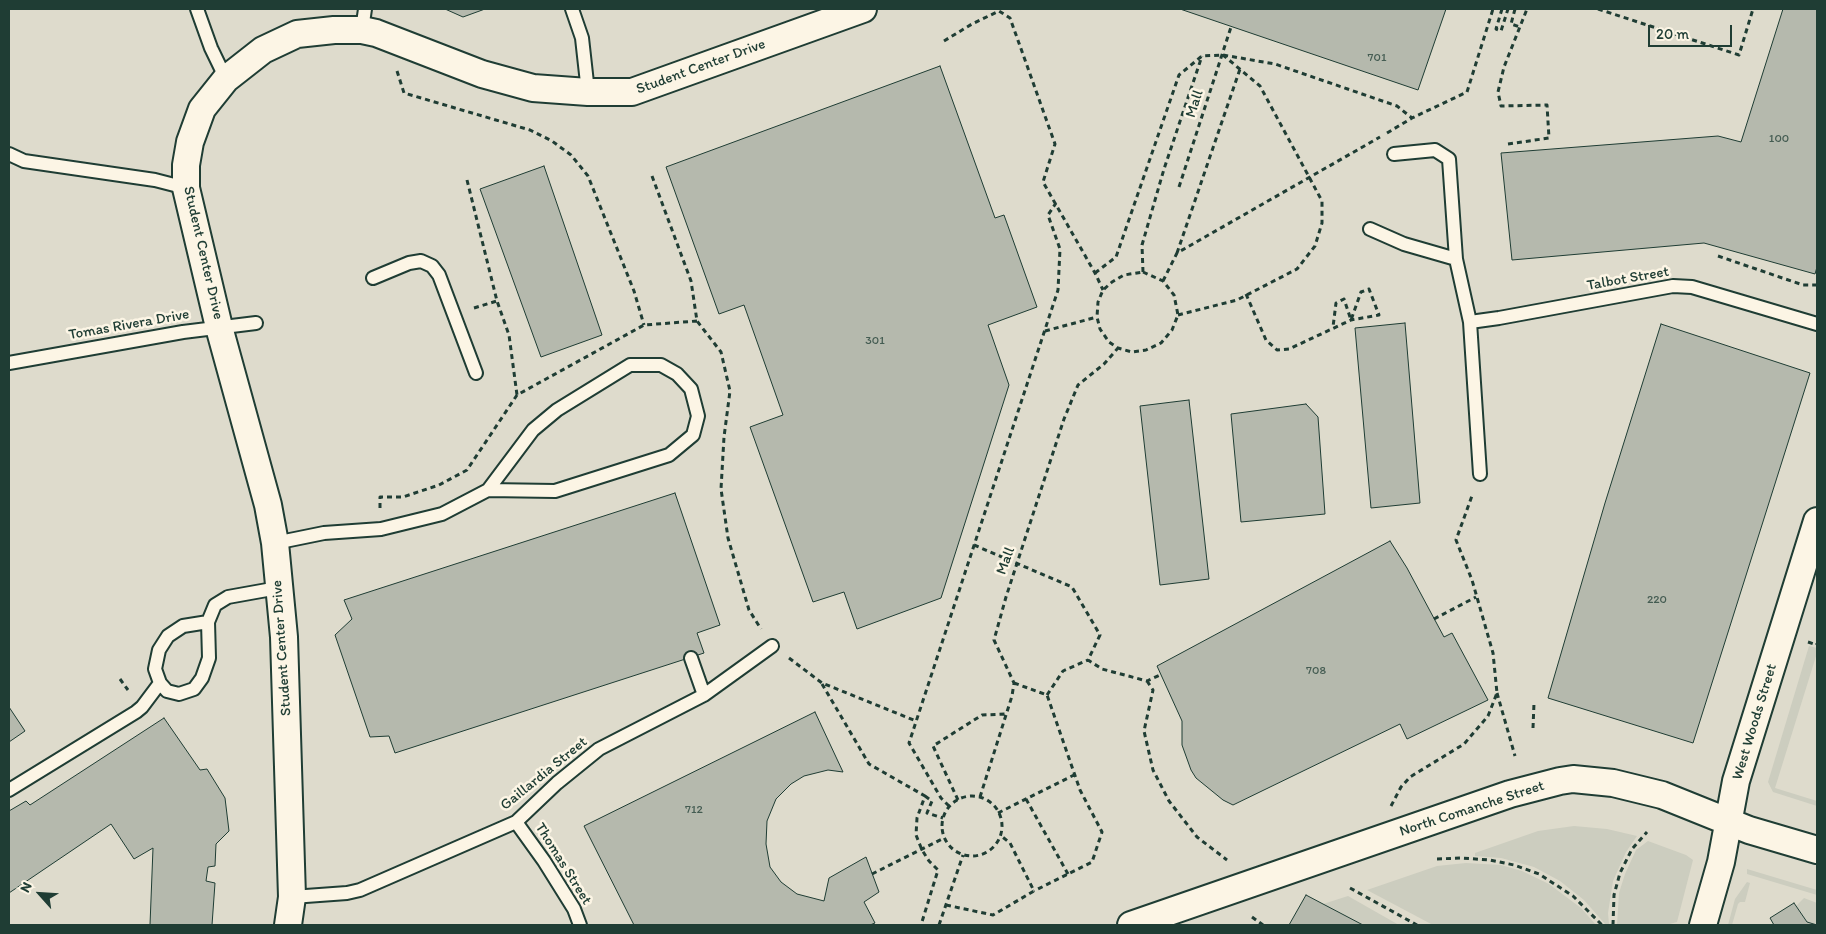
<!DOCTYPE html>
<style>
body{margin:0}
#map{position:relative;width:1826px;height:934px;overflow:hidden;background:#efeada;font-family:Itim,sans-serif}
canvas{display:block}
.frame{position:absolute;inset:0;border:10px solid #1f3d34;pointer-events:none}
.north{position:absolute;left:15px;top:869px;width:50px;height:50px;-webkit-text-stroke:4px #fcf5e5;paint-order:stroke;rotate:296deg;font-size:14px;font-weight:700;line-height:20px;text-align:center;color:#1f3d34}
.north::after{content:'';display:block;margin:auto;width:18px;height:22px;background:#1f3d34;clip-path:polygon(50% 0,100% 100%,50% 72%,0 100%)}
.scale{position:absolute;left:1648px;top:25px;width:84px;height:22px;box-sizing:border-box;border:2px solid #1f3d34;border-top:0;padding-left:6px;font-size:15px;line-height:18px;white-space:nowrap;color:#1f3d34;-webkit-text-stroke:4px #fcf5e5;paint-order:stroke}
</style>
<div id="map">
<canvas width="1826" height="934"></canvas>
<div class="frame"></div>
<div class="north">N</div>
<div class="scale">20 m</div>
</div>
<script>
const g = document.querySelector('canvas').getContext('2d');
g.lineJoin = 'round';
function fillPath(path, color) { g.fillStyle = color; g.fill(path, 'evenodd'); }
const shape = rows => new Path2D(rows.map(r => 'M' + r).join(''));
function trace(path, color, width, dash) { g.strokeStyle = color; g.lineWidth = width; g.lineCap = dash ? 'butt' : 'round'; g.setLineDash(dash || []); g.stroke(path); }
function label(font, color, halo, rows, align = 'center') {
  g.font = font + ' Itim,sans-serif'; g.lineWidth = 5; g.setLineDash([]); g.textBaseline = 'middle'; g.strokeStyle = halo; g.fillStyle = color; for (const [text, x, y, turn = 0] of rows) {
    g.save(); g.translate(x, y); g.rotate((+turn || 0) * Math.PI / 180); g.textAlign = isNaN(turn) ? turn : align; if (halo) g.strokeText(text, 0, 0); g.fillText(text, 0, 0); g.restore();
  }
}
const built = shape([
 [9,9,1817,9,1817,925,9,925]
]);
const green = shape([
 [1809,646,1817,648,1817,653,1775,788,1817,801,1817,806,1773,792,1768,782],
 [1574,826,1607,829,1637,836,1626,852,1613,881,1608,913,1609,924,1606,925,1584,900,1560,881,1534,867,1501,858,1475,856,1475,853,1538,831],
 [1648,841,1686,855,1693,860,1677,922,1666,925,1617,925,1619,893,1625,874,1636,850],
 [1466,863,1501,865,1522,871,1549,884,1581,908,1596,925,1433,925,1367,890,1437,866],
 [1747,869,1817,890,1817,895,1747,874],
 [1747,882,1750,883,1745,902,1740,902,1738,904,1732,925,1728,925,1735,899],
 [1348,896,1399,925,1363,925,1323,904],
 [1804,898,1817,903,1817,925,1807,922,1796,906]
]);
const building = shape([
 [445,9,485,9,463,17,445,9],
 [1180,9,1446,9,1418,90,1180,9],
 [1783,9,1817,9,1817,267,1815,274,1704,243,1512,260,1501,153,1718,136,1741,142,1783,9],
 [940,66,995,218,1004,215,1037,307,988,325,1009,385,941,598,857,629,844,592,813,602,750,427,783,415,744,305,719,314,666,167,940,66],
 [544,166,602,335,541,357,480,189,544,166],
 [1405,323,1420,503,1371,508,1355,328,1405,323],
 [1661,324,1810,373,1693,743,1548,698,1605,503,1661,324],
 [1189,400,1209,579,1160,585,1140,406,1189,400],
 [1306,404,1318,417,1325,514,1241,522,1231,414,1306,404],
 [675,493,720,625,697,633,704,653,395,753,389,736,370,737,335,635,352,619,344,600,675,493],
 [1390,541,1407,568,1444,637,1452,633,1488,700,1407,739,1400,724,1233,805,1223,800,1196,778,1191,770,1182,745,1182,721,1157,666,1390,541],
 [9,707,25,731,9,742,9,707],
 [815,712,843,772,828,770,804,776,791,784,776,799,767,821,766,844,770,867,781,882,797,894,824,901,829,878,866,857,879,892,864,902,875,923,870,925,634,925,584,826,815,712],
 [164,718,200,770,207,769,225,798,229,831,216,844,215,866,208,867,206,881,215,883,212,925,150,925,153,848,134,859,111,824,9,893,9,811,26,801,30,805,164,718],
 [1306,895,1323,904,1363,925,1289,925,1306,895],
 [1794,903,1807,922,1817,925,1774,925,1770,918,1794,903]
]);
const path = shape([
 [1502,9,1496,29,1501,31,1508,9],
 [1515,9,1511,24,1520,27],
 [1598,9,1739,55,1753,9],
 [944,41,972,24,999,11,1010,18,1055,144,1043,182,1095,273,1103,290],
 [397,71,404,93,530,130,552,141,571,155,588,176,634,291,644,325],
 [1387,133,1412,118,1467,92,1493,9],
 [1508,144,1549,138,1547,105,1501,106,1498,92,1504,67,1527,9],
 [652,176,691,281,697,321,721,352,730,391,724,437,721,489,728,538,749,610,761,629],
 [467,180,497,301,509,335,517,395],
 [1179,187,1231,27],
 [1177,253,1240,69],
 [1718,256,1803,285,1817,285],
 [1143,272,1163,281,1174,295,1178,315,1172,330,1161,343,1146,350,1132,352,1118,348,1109,342,1100,329,1097,317,1098,302,1103,290,1112,282,1124,275,1143,272],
 [1143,272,1142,245,1164,169,1202,56],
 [1095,273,1116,257,1179,75,1202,56,1223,55,1275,64,1397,106,1412,118],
 [1163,281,1177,253,1380,137],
 [1246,294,1266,340,1277,350,1289,349,1351,320,1379,315,1369,289,1361,292,1351,320,1344,299,1336,303,1333,327],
 [474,308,497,301],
 [1178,315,1237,300,1297,269,1315,246,1322,223,1322,201,1260,86,1223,55],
 [1045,331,1097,317],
 [380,508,380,497,403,497,439,485,467,470,517,395,644,325,697,321],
 [974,545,1072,587,1100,635,1088,660,1102,669,1147,681,1160,675],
 [1434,619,1476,597],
 [1808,642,1817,645,1817,643],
 [789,658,822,683,916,721],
 [120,679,128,690],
 [1147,681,1153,690,1144,731,1153,770,1169,801,1197,837,1227,860],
 [1014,683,1047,695,1080,790,1102,832,1092,862,1034,891],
 [822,684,869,764,925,796,917,818,916,835,922,850,929,861,938,870,921,925],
 [1497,693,1515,756],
 [1047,695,1063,671,1088,660],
 [1533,728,1534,703],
 [925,796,932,801,927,813,943,818],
 '942 826a30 30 0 1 1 60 0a30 30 0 1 1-60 0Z',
 [980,797,1012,696,1014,683,994,640,1006,597,1064,419,1078,385,1104,364,1118,348],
 [1026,799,1068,874],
 [958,800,933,746,982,715,1006,714],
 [949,806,941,798,909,743,1058,290,1060,249,1048,215,1056,203],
 [1391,806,1401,787,1410,777,1464,744,1488,716,1497,693,1493,653,1472,580,1456,540,1473,493],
 [998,813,1074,775],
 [1437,859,1461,858,1490,860,1514,865,1539,874,1573,896,1602,925],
 [872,874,944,838],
 [1350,888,1417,925],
 [946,905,993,915,1034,891,1010,843,1000,835],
 [1252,917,1263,925],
 [939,925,963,855],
 [1613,925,1614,895,1620,873,1632,849,1647,832]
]);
const lane = shape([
 [197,9,211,48,226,79],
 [572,9,582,38,588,92],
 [362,30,365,9],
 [9,154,24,161,155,180,186,188],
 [1394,154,1435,150,1449,159,1456,259,1470,322,1480,474],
 [1370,229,1404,244,1456,259],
 [373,278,409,263,421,261,432,266,439,275,476,373],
 [1470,322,1499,318,1673,286,1692,287,1817,324],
 [9,363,183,332,256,323],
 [275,543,324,533,381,529,442,514,488,490,533,430,557,410,630,365,661,365,677,374,691,389,698,416,693,435,669,455,555,491,488,490],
 [208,622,209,658,202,678,194,689,179,694,167,691,160,683,155,669,159,650,168,636,183,626,208,622,215,605,228,597,278,588],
 [691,658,704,695],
 [9,790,136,712,142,707,160,683],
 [516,822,544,861,574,909,580,925],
 [292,897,347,893,360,890,516,822,557,783,599,749,704,695,772,646]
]);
const street = shape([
 [288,925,292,897,284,637,275,543,268,505,219,327,186,188,186,165,190,142,202,109,226,79,263,50,297,34,334,30,362,30,376,33,482,74,533,88,588,92,632,92,863,9],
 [1131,925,1510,794,1560,781,1573,779,1613,783,1662,795,1749,830,1817,850],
 [1703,925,1721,862,1736,781,1817,521]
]);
const numberNames = [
 ["701",1377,58],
 ["100",1779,139],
 ["301",875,341],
 ["220",1657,600],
 ["708",1316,671],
 ["712",694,810]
];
const streetNames = [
 ["Student Center Drive",701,67,-20],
 ["Mall",1195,104,-72],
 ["Student Center Drive",203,253,77],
 ["Talbot Street",1628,279,-10],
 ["Tomas Rivera Drive",129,325,-10],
 ["Mall",1006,561,-70],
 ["Student Center Drive",282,648,-94],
 ["West Woods Street",1755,722,-73],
 ["Gaillardia Street",544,774,-39],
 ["North Comanche Street",1472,809,-18],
 ["Thomas Street",563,864,58]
];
fillPath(built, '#dedbcc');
fillPath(green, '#cccdbf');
fillPath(building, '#b5b9ad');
trace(building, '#1f3d34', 1);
trace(lane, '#1f3d34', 16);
trace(street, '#1f3d34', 30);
trace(path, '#1f3d34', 3, [5, 4]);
trace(lane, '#fcf5e5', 12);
trace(street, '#fcf5e5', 26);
label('12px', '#445c52', null, numberNames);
label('15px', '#1f3d34', '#fcf5e5', streetNames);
</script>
